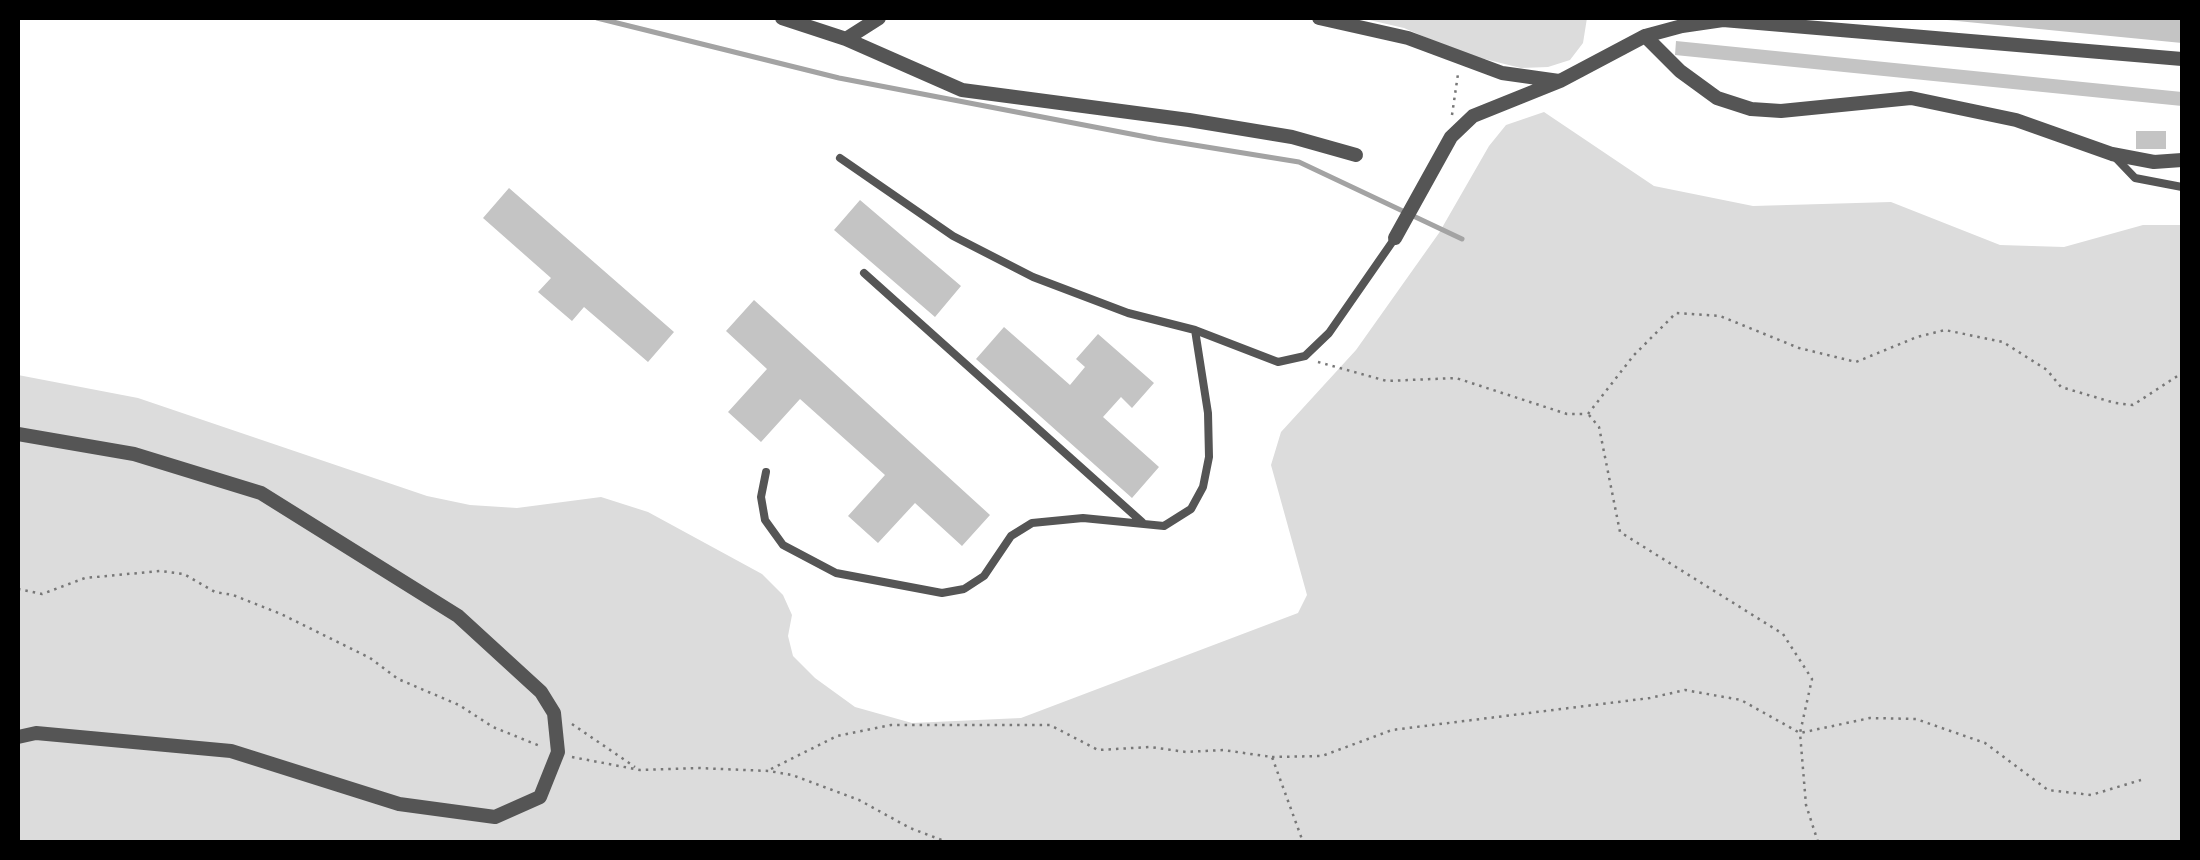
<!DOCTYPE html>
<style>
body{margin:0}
#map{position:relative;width:2200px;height:860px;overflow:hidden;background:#fff;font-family:"Open Sans",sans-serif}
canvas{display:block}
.frame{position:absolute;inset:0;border:20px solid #000;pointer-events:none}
</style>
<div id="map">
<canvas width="2200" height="860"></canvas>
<div class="frame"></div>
</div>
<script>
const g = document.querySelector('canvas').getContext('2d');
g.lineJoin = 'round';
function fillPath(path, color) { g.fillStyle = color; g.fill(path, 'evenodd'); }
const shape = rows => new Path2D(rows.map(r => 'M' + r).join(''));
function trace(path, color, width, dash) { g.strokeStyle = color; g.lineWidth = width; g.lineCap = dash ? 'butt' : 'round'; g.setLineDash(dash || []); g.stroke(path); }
const green = shape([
 [1361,18,1587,18,1583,43,1570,60,1548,67,1521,68,1464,54,1404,28],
 [1544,112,1654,186,1753,206,1891,202,2000,245,2064,247,2143,225,2182,225,2182,842,18,842,18,375,138,398,427,496,470,505,517,508,601,497,648,512,762,574,783,595,792,615,788,636,793,656,815,678,855,707,912,723,1021,718,1298,613,1307,595,1271,465,1281,432,1356,350,1439,233,1489,146,1506,125]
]);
const stream = shape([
 [597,18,839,78,1157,139,1299,162,1462,239]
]);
const building = shape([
 [1947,18,2182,18,2182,43,1947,20],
 [1676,41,2182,92,2182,106,1675,55],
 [2136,131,2166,131,2166,149,2136,149],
 [509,188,674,332,648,362,584,307,572,321,538,292,551,278,483,218],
 [860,200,961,286,935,317,834,230],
 [754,300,990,515,962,546,915,503,878,543,848,516,885,475,800,399,761,442,728,412,767,369,726,331],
 [1004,327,1070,385,1085,367,1076,359,1098,334,1154,383,1132,408,1121,397,1103,417,1159,467,1132,498,976,359]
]);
const path = shape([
 [1452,115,1458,74],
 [1318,362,1387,381,1456,378,1567,414,1587,414],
 [1588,414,1634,355,1676,313,1720,316,1799,348,1856,362,1917,337,1945,330,2003,342,2047,370,2061,387,2115,403,2133,405,2182,373],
 [1589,415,1599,427,1620,532,1783,634,1812,679,1800,733,1806,805,1818,842],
 [18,589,42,594,85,578,160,571,184,574,215,592,233,595,281,614,370,658,398,679,459,705,493,727,540,746],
 [572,724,635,767],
 [572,757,640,770,698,768,769,771,792,775,859,800,910,828,947,842],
 [1272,757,1322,756,1392,730,1650,698,1685,690,1741,700,1800,733,1870,718,1916,719,1985,743,2048,790,2091,795,2141,780],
 [771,769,837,736,891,725,1050,725,1098,750,1150,747,1186,752,1223,750,1272,757,1303,842]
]);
const lane = shape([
 [2113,155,2135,178,2182,187],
 [840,158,953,236,1033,277,1128,313,1195,330,1278,362,1305,356,1329,333,1395,238],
 [864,273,1142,522],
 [766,472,761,497,765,520,783,545,836,573,942,593,964,589,984,576,1011,536,1032,523,1083,518,1164,526,1191,509,1203,487,1209,457,1208,413,1195,330]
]);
const street = shape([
 [782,18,846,39,962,90,1189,120,1292,137,1356,155],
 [1319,18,1408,38,1502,73,1559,81],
 [1645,36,1682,26,1723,20,2182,59],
 [846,39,879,18],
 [1395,238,1451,137,1473,116,1560,81,1645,36,1680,71,1717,98,1751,109,1781,111,1911,98,2016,120,2112,154,2154,162,2182,160],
 [18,434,134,454,261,493,458,616,541,692,554,713,558,752,540,797,495,817,399,804,231,751,36,733,18,737]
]);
fillPath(green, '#dcdcdc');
trace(stream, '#a3a3a3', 5);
fillPath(building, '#c4c4c4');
trace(path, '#777', 2.5, [2.5, 5]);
trace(lane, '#555', 8);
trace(street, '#555', 14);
</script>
